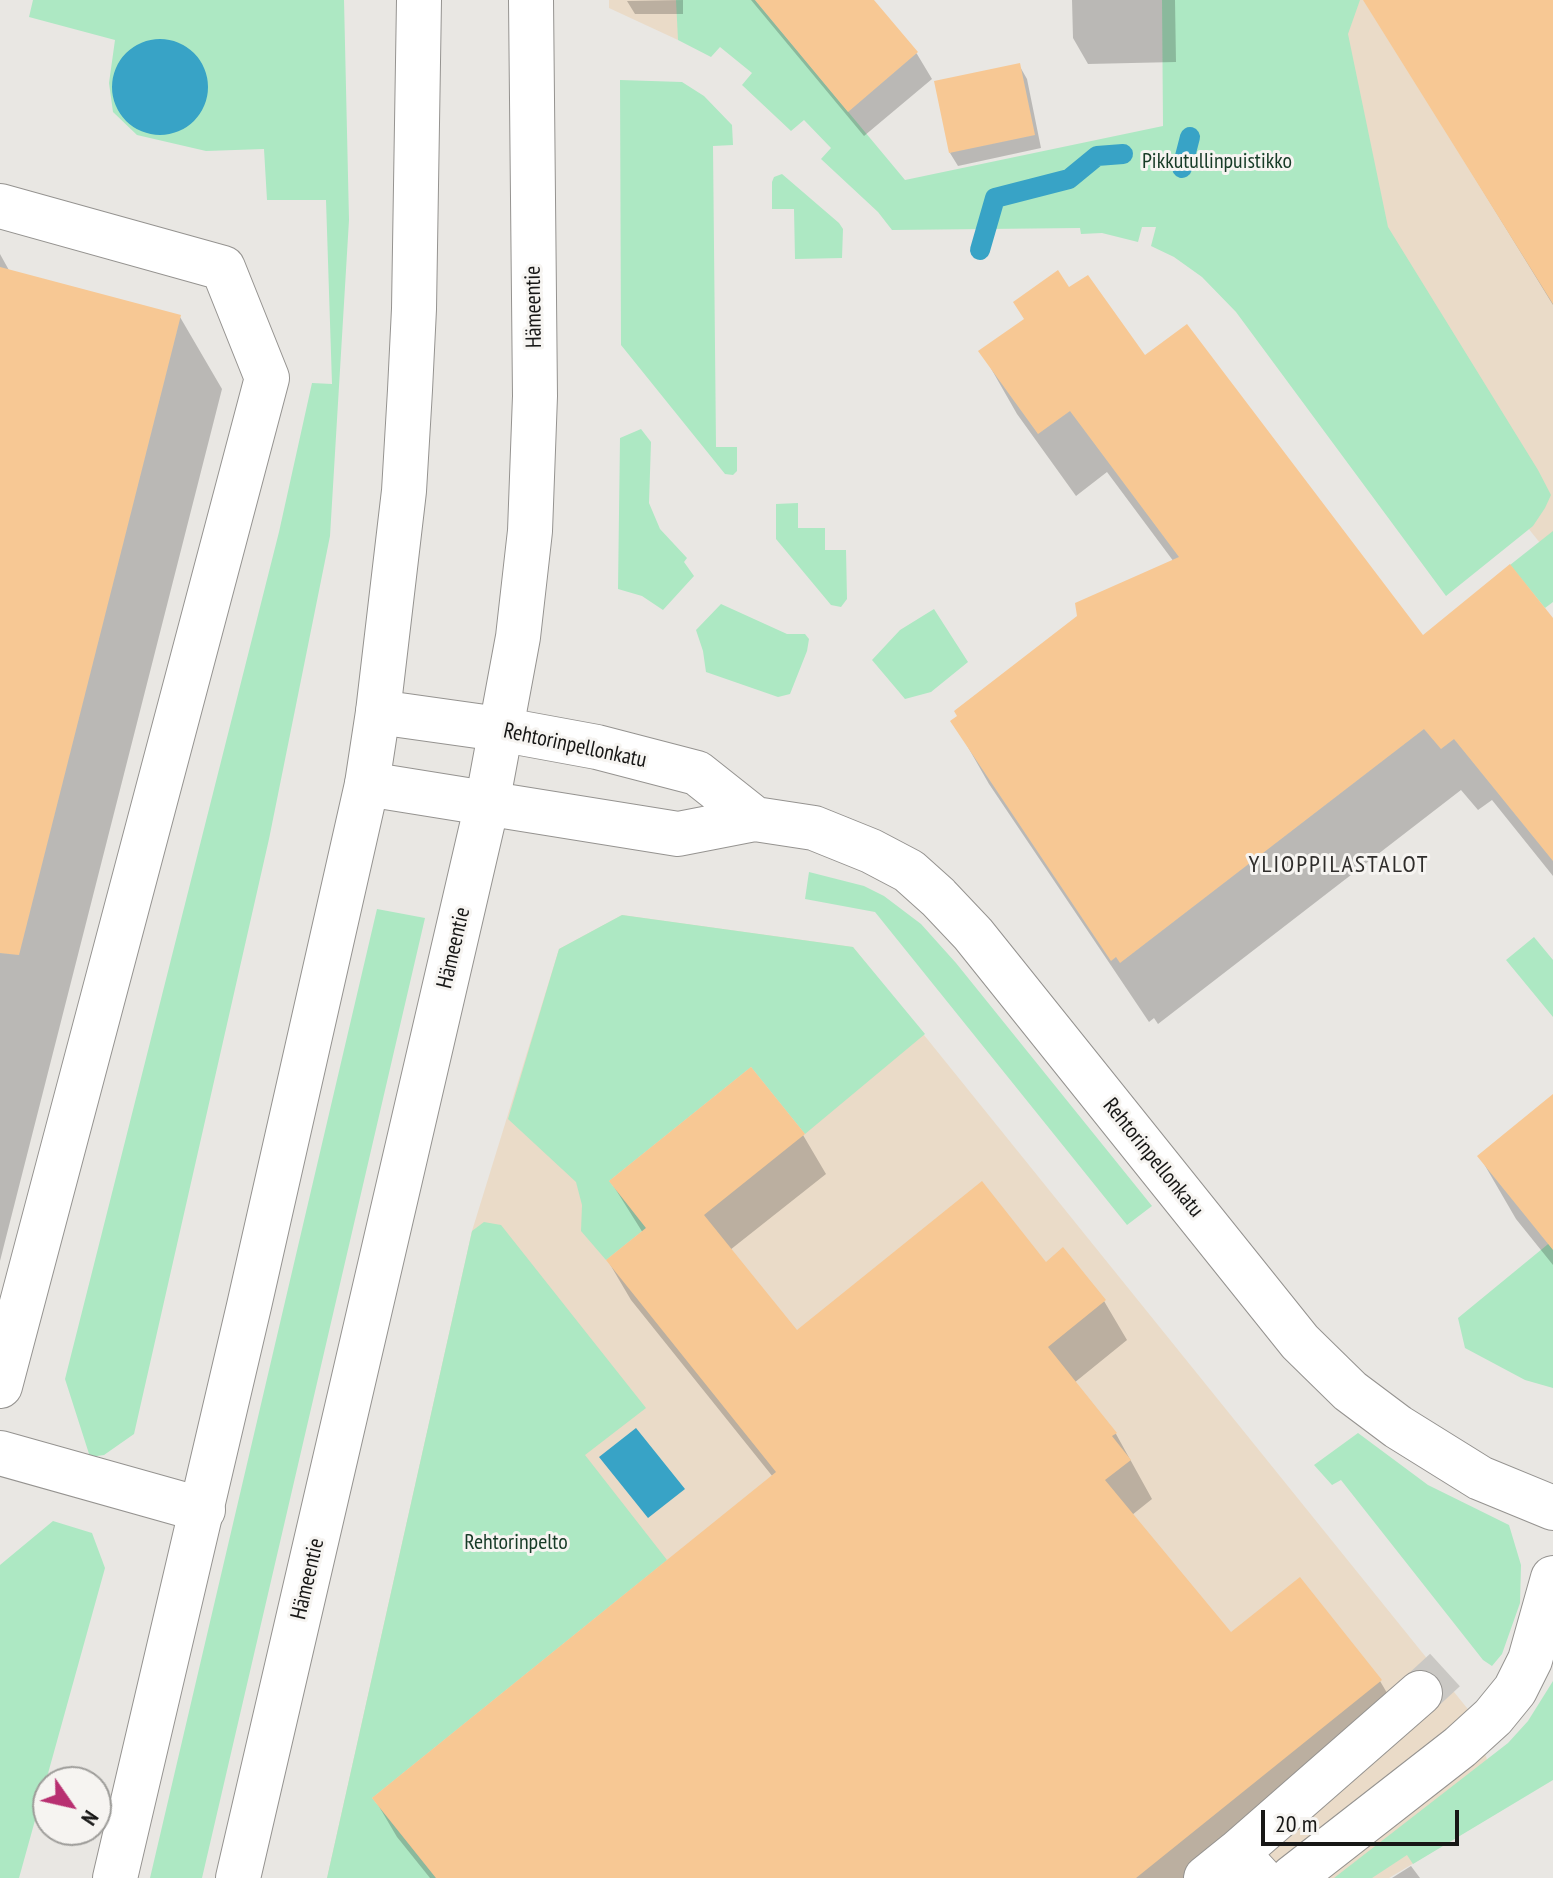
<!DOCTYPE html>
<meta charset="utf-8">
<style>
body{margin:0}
#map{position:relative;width:1553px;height:1878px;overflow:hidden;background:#e9e7e3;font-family:"PT Sans Narrow",sans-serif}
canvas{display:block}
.north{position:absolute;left:32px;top:1766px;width:80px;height:80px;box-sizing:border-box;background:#f6f4f1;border:2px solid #9d9c99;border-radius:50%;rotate:124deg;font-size:22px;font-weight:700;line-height:32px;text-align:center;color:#171716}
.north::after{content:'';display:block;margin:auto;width:28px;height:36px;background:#b83071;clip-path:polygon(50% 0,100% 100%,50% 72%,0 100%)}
.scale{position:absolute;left:1261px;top:1810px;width:198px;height:36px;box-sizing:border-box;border:4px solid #171716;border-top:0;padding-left:10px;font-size:24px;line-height:28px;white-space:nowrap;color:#171716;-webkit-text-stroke:6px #f6f4f1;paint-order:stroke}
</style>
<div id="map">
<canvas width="1553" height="1878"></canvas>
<div class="north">N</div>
<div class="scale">20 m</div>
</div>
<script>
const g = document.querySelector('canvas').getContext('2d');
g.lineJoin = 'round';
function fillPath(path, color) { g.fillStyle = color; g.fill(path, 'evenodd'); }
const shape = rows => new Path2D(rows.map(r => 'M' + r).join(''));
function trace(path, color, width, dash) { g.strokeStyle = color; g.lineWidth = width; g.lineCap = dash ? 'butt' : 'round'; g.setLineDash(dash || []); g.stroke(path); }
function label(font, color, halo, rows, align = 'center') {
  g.font = font + ' "PT Sans Narrow",sans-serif'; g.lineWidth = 6; g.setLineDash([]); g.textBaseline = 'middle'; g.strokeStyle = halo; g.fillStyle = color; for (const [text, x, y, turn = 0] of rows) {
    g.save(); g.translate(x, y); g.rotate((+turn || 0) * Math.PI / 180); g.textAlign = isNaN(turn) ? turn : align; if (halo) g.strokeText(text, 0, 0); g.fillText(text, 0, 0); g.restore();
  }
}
const commercial = shape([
 [609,0,713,0,678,40,609,8],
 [1281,0,1553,0,1553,559,1284,226],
 [622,915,853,947,1471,1713,1504,1809,1389,1878,327,1878,472,1231,559,949]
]);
const green = shape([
 [33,0,344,0,349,220,330,536,269,839,134,1434,104,1455,90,1457,65,1379,279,532,312,383,332,384,326,200,267,200,264,149,206,151,137,135,113,112,109,83,115,40,29,17],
 [676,0,755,0,905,180,1163,126,1162,0,1360,0,1348,34,1388,227,1538,470,1551,495,1545,508,1533,526,1446,596,1236,312,1202,277,1174,257,1151,246,1156,227,1142,227,1138,242,1102,233,1081,234,1080,228,892,230,878,212,821,159,831,148,804,120,791,131,742,85,752,73,720,47,711,57,678,40],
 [620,80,682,82,704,96,732,125,733,145,713,146,716,447,737,447,737,471,733,475,725,474,621,345],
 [782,174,839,223,843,229,842,258,795,259,794,209,772,209,772,182,774,177],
 [641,429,651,442,649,503,660,529,687,558,684,562,694,576,663,610,642,596,618,589,620,438],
 [798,503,798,528,825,528,825,550,846,550,847,599,841,607,831,605,776,539,776,504],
 [1553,531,1553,602,1545,608,1510,565],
 [721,604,787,634,805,634,809,639,807,651,790,694,778,697,706,672,703,651,696,630],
 [934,609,968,662,931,692,905,699,872,660,900,630],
 [809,872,864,886,884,896,921,924,956,963,1152,1206,1127,1225,875,912,805,899],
 [377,909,425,918,202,1878,150,1878],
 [622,915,853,947,925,1034,805,1134,751,1067,609,1181,646,1228,606,1260,581,1231,582,1205,576,1182,508,1119,559,949],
 [1534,937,1553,960,1553,1017,1506,960],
 [484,1222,501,1225,646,1408,585,1455,667,1560,372,1798,436,1878,327,1878,472,1231],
 [1553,1240,1553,1388,1525,1380,1465,1348,1458,1318],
 [1358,1433,1428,1485,1509,1525,1521,1565,1520,1603,1502,1654,1492,1666,1483,1660,1341,1480,1332,1485,1314,1465],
 [53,1521,92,1533,105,1568,19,1878,0,1878,0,1565],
 [1553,1681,1553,1780,1413,1864,1407,1855,1372,1878,1334,1878,1508,1743,1528,1721]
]);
const water = shape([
 '112 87a48 48 0 1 1 96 0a48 48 0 1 1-96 0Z',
 [636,1428,685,1489,648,1518,599,1457]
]);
const shadow = shape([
 [683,0,683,14,635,14,627,1],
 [751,0,872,0,917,54,932,79,864,136],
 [1072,0,1175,0,1176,62,1088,64,1073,38],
 [1404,0,1553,0,1553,305,1376,17],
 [1019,65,1027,79,1041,148,958,166,950,153],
 [0,254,10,272,180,317,222,389,0,1261],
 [1068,290,1144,358,1423,638,1553,621,1553,876,1492,800,1478,810,1461,790,1158,1024,1154,1018,1149,1022,989,784,953,721,1174,562,1107,472,1076,496,1017,414,981,351],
 [1553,1096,1553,1265,1516,1219,1480,1157],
 [803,1135,826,1174,730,1250,797,1333,1046,1264,1104,1301,1127,1340,1074,1383,1116,1434,1152,1499,1132,1515,1230,1635,1380,1681,1403,1720,1206,1878,430,1878,397,1837,374,1798,773,1477,631,1300,608,1261,643,1233,611,1182],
 [1411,1866,1420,1878,1392,1878]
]);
const stream = shape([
 [1182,168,1190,137],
 [980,250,995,198,1069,179,1097,156,1123,154]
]);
const building = shape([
 [755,0,874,0,918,52,848,112],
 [1363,0,1553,0,1553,304],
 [1020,63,1035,135,949,153,934,81],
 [0,267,181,315,19,955,0,953],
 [1058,270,1069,287,1088,275,1145,355,1187,324,1423,635,1510,564,1553,618,1553,861,1454,739,1441,749,1424,729,1120,963,1116,957,1111,961,950,721,957,716,954,711,1077,616,1075,603,1179,557,1070,411,1038,434,978,351,1024,319,1013,302],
 [751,1067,805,1134,704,1215,797,1330,982,1181,1046,1262,1063,1247,1106,1300,1048,1347,1117,1433,1112,1436,1131,1460,1105,1480,1231,1632,1300,1577,1382,1680,1136,1878,436,1878,372,1798,776,1472,606,1260,646,1228,609,1181],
 [1553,1094,1553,1250,1477,1156]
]);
const minorTunnel = shape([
 [1420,1693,1445,1670]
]);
const minor = shape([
 [0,206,223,268,267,378,0,1386],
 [378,712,499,729,597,747,697,773,755,819],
 [367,784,678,834,755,819,814,828,871,851,909,871,938,897,973,934,1300,1342,1350,1391,1398,1427,1480,1478,1553,1508],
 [0,1453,203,1510],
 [1237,1853,1420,1693],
 [1206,1878,1237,1853,1260,1878],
 [1292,1878,1460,1747,1493,1717,1515,1690,1530,1660,1553,1578]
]);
const highway = shape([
 [115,1878,249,1306,367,784,378,712,404,491,410,390,414,309,419,0],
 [238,1878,487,804,518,637,530,531,535,396,531,0]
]);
const parkNames = [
 ["Pikkutullinpuistikko",1217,162],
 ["Rehtorinpelto",516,1543]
];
const streetNames = [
 ["Hämeentie",534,307,-91],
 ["Rehtorinpellonkatu",575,746,12],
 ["Hämeentie",454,948,-77],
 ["Rehtorinpellonkatu",1153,1158,51],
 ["Hämeentie",308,1579,-77]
];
const neighbourhoodNames = [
 ["YLIOPPILASTALOT",1339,865]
];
fillPath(commercial, '#eadbc8');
fillPath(green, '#ade8c3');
fillPath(water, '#38a3c6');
fillPath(shadow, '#0003');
trace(stream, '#38a3c6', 20);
fillPath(building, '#f7c894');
trace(minorTunnel, '#cac8c4', 44, [44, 22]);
trace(minor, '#959390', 46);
trace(highway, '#959390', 46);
trace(minor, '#fff', 44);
trace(highway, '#fff', 44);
label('22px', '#173b27', '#f6f4f1', parkNames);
label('22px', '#171716', '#f6f4f1', streetNames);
g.letterSpacing = '2px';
label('24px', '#2f2d2b', '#f6f4f1', neighbourhoodNames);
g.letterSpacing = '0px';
</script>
